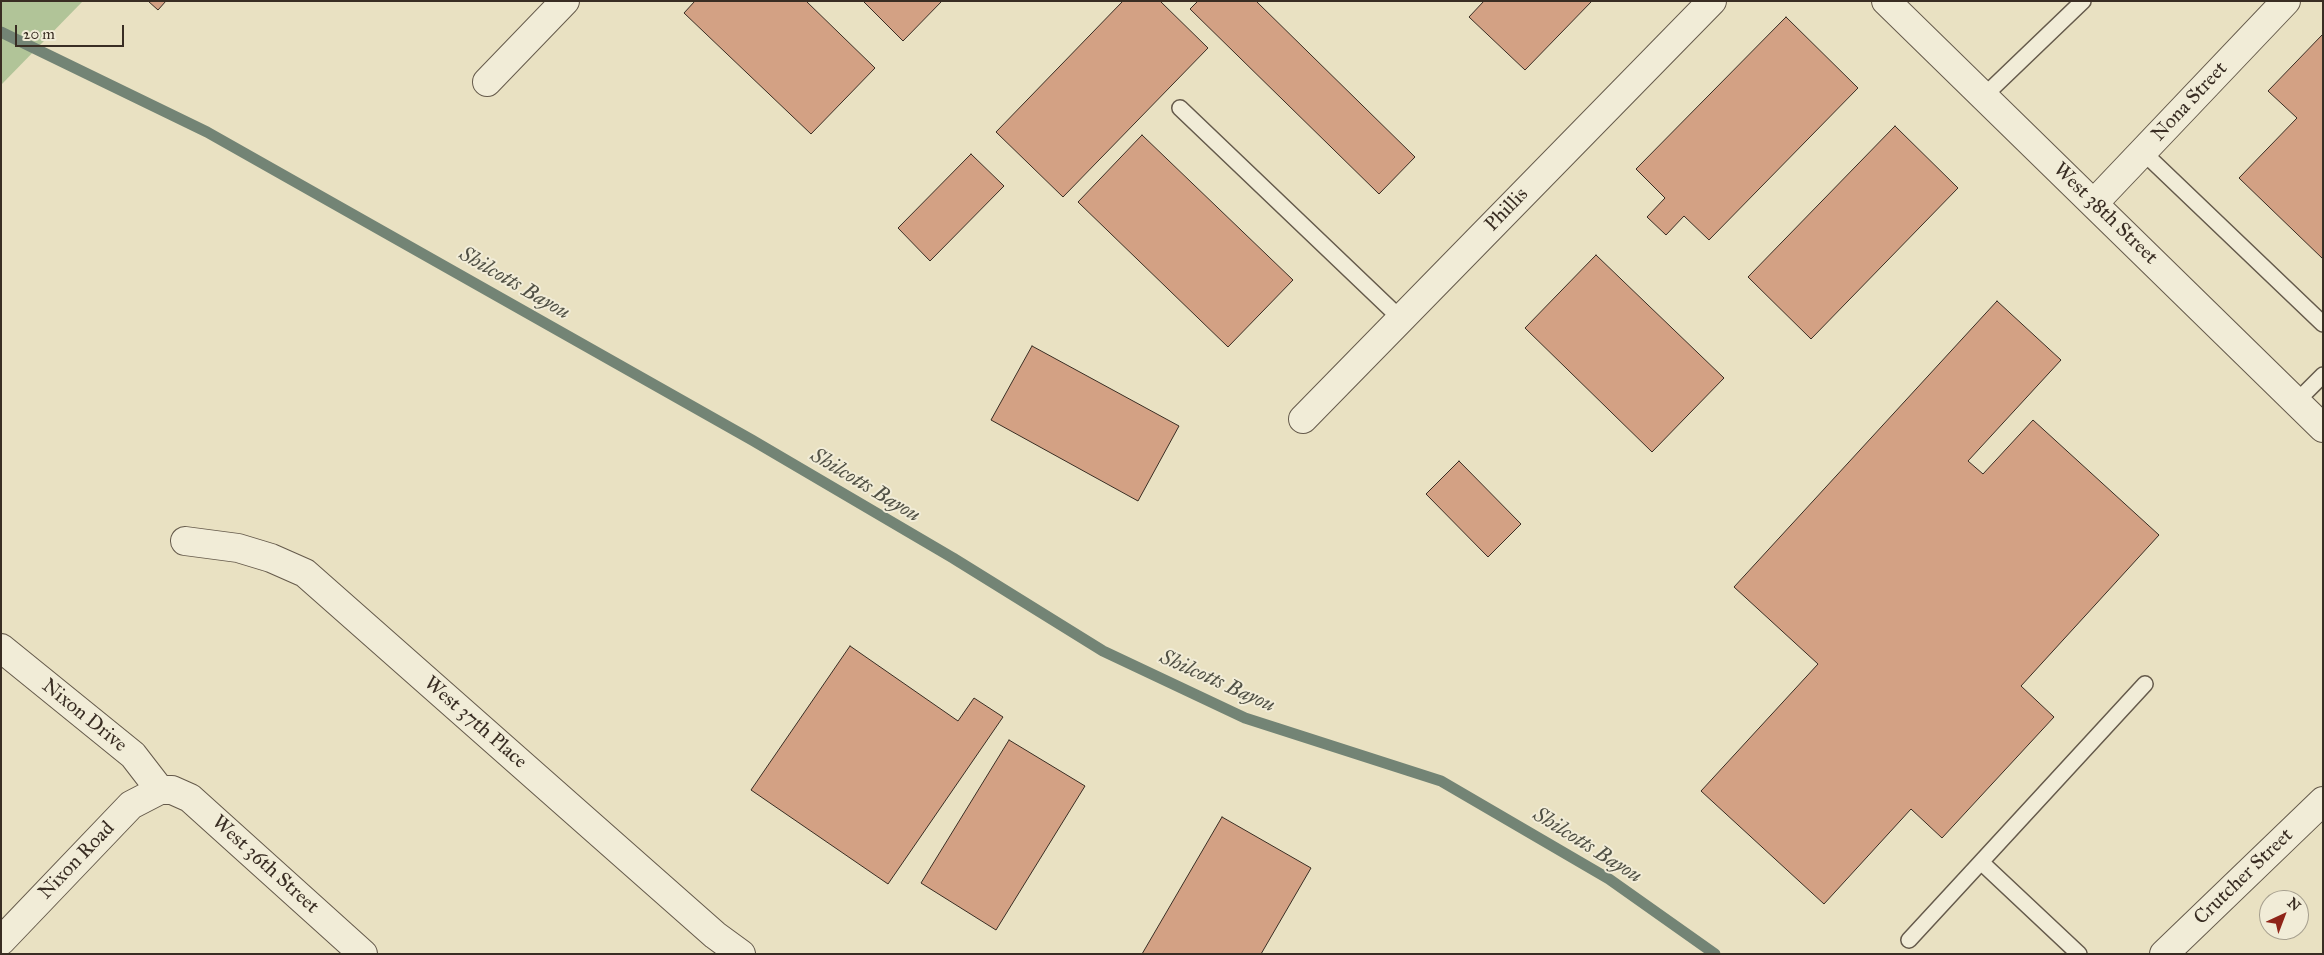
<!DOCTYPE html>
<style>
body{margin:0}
#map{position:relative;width:2324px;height:955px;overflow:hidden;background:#e9e1c2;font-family:"IM FELL Great Primer",serif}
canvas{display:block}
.frame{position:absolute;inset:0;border:2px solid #392d23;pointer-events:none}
.north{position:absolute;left:2259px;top:890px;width:50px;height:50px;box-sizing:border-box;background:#f1ecd7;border:1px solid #a7a08f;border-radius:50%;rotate:43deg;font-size:14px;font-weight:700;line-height:20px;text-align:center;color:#392d23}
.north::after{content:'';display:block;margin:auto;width:18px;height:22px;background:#8f2418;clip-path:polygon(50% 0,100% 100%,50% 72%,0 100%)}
.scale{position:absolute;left:15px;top:25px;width:109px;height:22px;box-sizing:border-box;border:2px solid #392d23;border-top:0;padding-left:6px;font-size:15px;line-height:18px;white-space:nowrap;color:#392d23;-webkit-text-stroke:4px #f1ecd7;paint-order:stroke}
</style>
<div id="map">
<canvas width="2324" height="955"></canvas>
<div class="frame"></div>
<div class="north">N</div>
<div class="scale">20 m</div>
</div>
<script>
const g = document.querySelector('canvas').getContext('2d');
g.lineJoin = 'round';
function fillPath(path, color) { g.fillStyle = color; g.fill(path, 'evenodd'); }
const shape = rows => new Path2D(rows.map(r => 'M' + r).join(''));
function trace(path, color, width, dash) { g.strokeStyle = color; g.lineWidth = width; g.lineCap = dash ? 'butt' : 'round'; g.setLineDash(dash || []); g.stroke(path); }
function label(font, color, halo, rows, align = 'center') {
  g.font = font + ' "IM FELL Great Primer",serif'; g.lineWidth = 4; g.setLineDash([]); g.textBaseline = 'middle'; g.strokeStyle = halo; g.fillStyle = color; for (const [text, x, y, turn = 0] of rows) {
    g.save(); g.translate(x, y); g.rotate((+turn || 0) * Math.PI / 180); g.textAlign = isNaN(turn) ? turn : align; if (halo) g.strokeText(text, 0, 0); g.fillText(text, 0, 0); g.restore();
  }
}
const green = shape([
 [1,1,83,1,1,85]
]);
const stream = shape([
 [1,32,207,132,752,440,953,558,1103,651,1245,718,1441,781,1609,879,1715,954]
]);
const building = shape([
 [148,1,166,1,158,10,148,1],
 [695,1,806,1,875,68,811,134,684,13,695,1],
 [863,1,942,1,903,41,863,1],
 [1123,1,1160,1,1208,48,1063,197,996,132,1123,1],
 [1198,1,1256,1,1415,157,1379,194,1190,9,1198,1],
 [1484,1,1592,1,1525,70,1469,17,1484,1],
 [1786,17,1858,88,1709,240,1684,216,1666,235,1647,217,1665,198,1636,169,1786,17],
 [2323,34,2323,259,2239,178,2297,118,2268,91,2323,34],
 [1895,126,1958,188,1811,339,1748,277,1895,126],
 [1142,135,1293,280,1228,347,1078,202,1142,135],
 [971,154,1004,186,930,261,898,228,971,154],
 [1596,255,1724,378,1652,452,1525,328,1596,255],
 [1997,301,2061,360,1968,461,1983,474,2033,420,2159,535,2021,686,2054,717,1942,838,1911,809,1824,904,1701,791,1818,664,1734,587,1997,301],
 [1032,346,1179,426,1138,501,991,420,1032,346],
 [1459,461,1521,524,1488,557,1426,494,1459,461],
 [850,646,958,721,974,698,1003,717,888,884,751,790,850,646],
 [1009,740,1085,786,996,930,921,883,1009,740],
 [1222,817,1311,868,1261,954,1142,954,1222,817]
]);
const service = shape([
 [1984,96,2083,1],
 [1180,108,1401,319],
 [2143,152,2323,324],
 [2296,402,2323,375],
 [1909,940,1981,862],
 [2079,954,1981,862,2145,684]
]);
const minor = shape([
 [1886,1,2323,428],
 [487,82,565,1],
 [2094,203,2286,1],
 [1303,419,1712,1],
 [185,541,238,548,271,558,305,573,715,935,741,954],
 [1,648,133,755,160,790],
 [1,941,131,805,160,790,172,790,190,798,363,954],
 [2164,954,2323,801]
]);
const streetNames = [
 ["Nona Street",2190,102,-47],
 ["Phillis",1507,210,-46],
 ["West 38th Street",2105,214,44],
 ["Nixon Drive",84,716,39],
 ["West 37th Place",475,723,41],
 ["Nixon Road",77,861,-46],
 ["West 36th Street",265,865,42],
 ["Crutcher Street",2244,877,-44]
];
const waterNames = [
 ["Shilcotts Bayou",514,284,30],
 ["Shilcotts Bayou",865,486,31],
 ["Shilcotts Bayou",1217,682,24],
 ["Shilcotts Bayou",1587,846,32]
];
fillPath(green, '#b1c498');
trace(stream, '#738475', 11);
fillPath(building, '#d3a184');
trace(building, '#392d23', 1);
trace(service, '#655a4b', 18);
trace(minor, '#655a4b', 30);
trace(service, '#f1ecd7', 15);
trace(minor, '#f1ecd7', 28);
label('20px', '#392d23', '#f1ecd7', streetNames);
label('italic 21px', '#515145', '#f1ecd7', waterNames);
</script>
